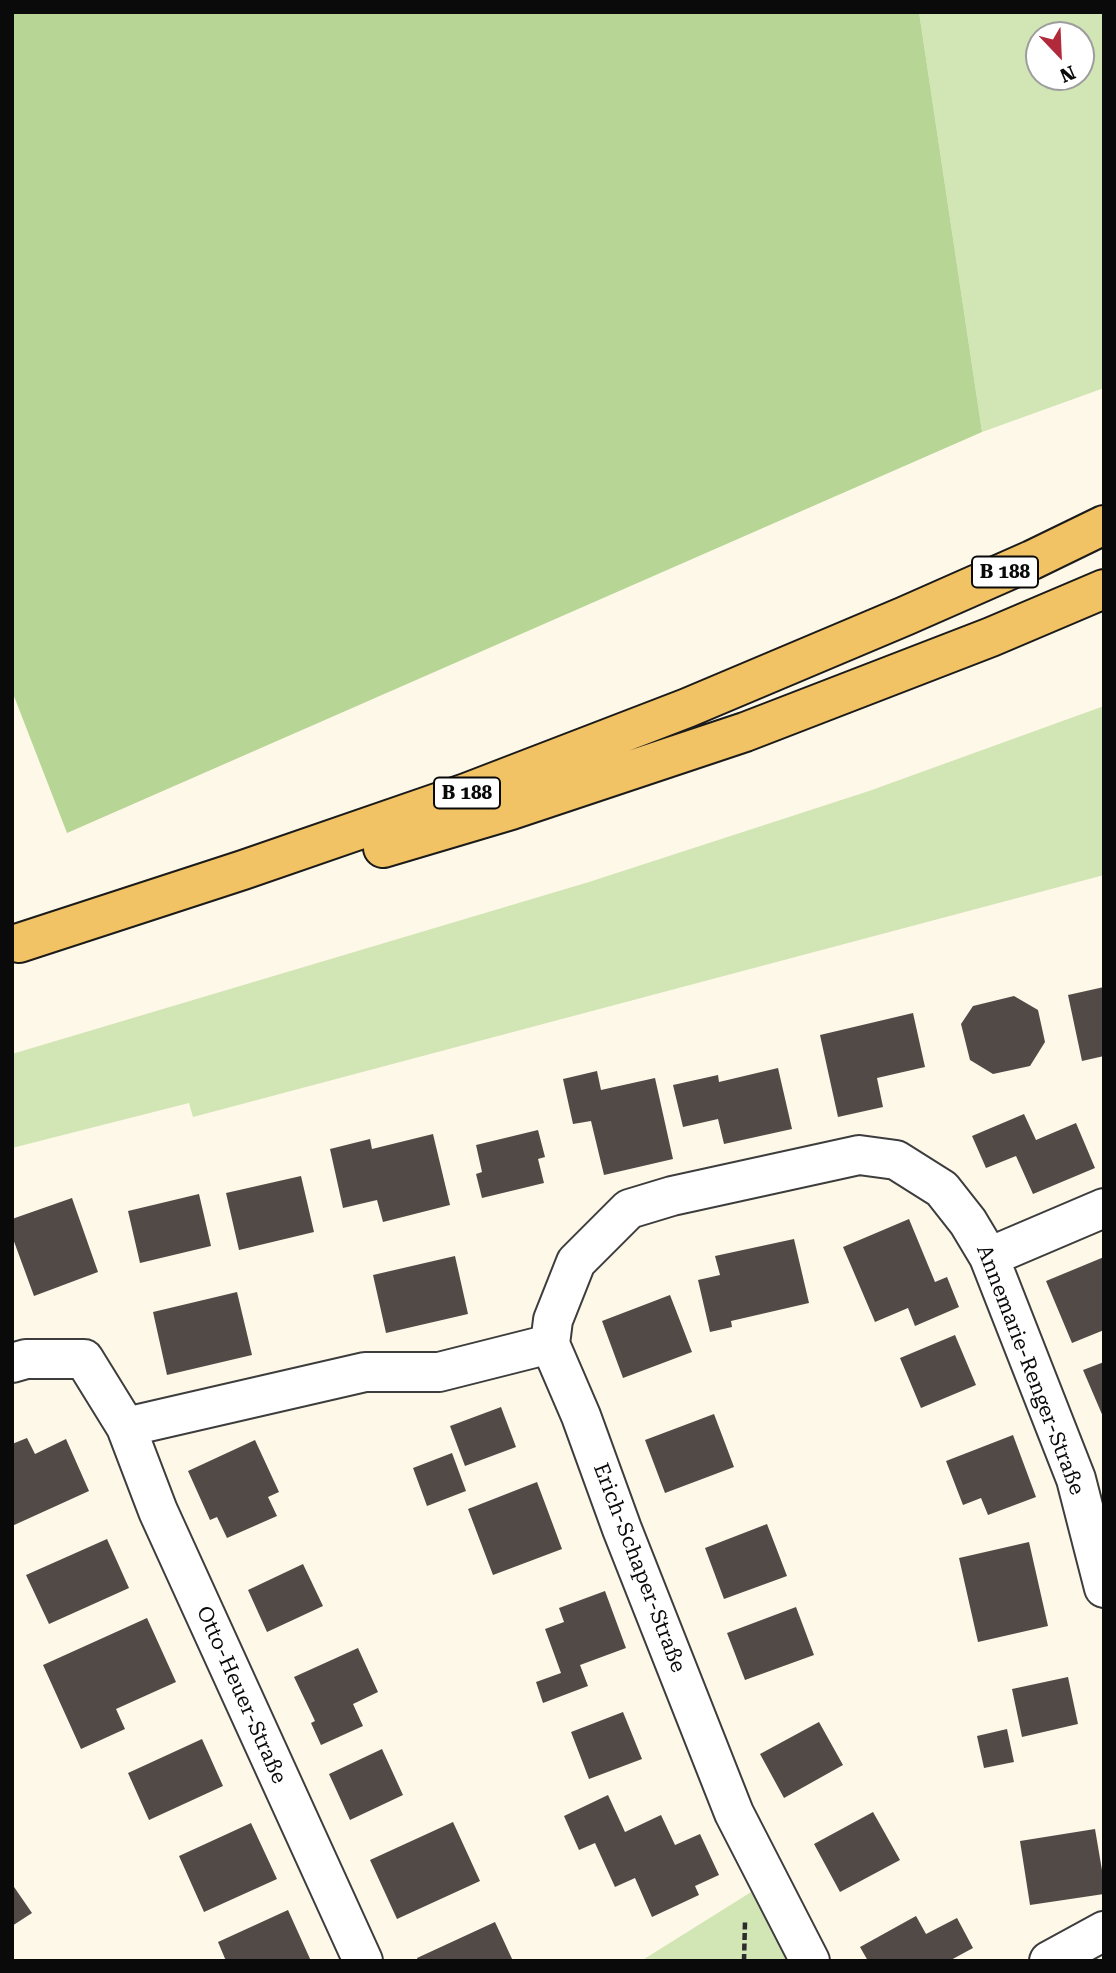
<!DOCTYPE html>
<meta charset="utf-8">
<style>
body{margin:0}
#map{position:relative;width:1116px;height:1973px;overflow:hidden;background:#fef8e8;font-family:"Roboto Serif",serif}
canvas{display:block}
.frame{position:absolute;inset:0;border:14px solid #0a0a0a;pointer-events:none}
.north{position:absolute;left:1025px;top:21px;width:70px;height:70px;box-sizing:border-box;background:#fff;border:2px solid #9d9d9d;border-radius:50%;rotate:157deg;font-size:19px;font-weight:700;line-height:28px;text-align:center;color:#0a0a0a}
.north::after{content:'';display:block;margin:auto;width:24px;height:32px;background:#b12a3c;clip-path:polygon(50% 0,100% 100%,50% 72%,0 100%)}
</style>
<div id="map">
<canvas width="1116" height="1973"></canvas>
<div class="frame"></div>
<div class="north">N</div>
</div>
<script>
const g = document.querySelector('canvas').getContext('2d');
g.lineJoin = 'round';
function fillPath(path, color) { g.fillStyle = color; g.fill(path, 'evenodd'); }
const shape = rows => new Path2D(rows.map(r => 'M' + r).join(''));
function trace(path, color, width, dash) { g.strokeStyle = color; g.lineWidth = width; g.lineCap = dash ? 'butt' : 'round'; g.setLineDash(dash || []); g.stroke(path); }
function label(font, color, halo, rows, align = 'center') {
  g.font = font + ' "Roboto Serif",serif'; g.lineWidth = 7; g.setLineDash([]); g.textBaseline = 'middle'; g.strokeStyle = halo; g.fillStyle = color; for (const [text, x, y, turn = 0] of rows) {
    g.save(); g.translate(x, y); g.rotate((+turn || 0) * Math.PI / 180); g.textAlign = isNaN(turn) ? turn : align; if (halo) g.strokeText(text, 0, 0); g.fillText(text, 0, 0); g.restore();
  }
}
const green = shape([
 [919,12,1104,12,1104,388,982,432],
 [1039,35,1081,35,1081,77,1039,77],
 [1104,706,1104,875,193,1117,189,1103,12,1148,12,1054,589,882,869,791],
 [756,1889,793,1961,641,1961]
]);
const forest = shape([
 [12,12,919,12,982,432,67,833,12,691]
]);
const building = shape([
 [1104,987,1104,1056,1082,1061,1068,995],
 [1014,996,1038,1010,1045,1042,1030,1066,993,1074,970,1060,961,1024,973,1006],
 [913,1013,925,1067,877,1078,883,1107,838,1117,820,1035],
 [778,1068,792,1129,724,1144,718,1119,683,1127,673,1085,718,1075,719,1082],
 [597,1071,601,1090,655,1078,673,1159,604,1175,591,1121,573,1124,563,1079],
 [1024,1114,1036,1140,1076,1123,1095,1168,1033,1194,1016,1156,986,1168,972,1136],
 [538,1130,545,1157,538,1159,544,1183,482,1198,476,1174,482,1172,476,1145],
 [433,1134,450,1205,383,1222,377,1200,343,1208,330,1149,370,1139,372,1149],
 [301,1176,314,1232,239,1250,226,1193],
 [199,1194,211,1246,140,1263,128,1211],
 [72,1198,98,1272,34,1296,12,1236,12,1219],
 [909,1219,935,1282,947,1277,959,1307,915,1326,908,1308,875,1322,843,1247],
 [794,1239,809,1303,731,1321,732,1327,710,1332,698,1280,720,1275,715,1256],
 [455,1256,468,1314,386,1333,373,1275],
 [1104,1257,1104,1330,1072,1343,1046,1281],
 [237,1292,252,1355,167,1375,153,1312],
 [670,1295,692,1352,623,1378,602,1321],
 [955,1335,976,1385,921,1408,900,1358],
 [1104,1362,1104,1419,1083,1370],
 [501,1407,516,1447,465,1466,450,1426],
 [714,1414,734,1467,665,1493,645,1440],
 [1013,1435,1036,1497,988,1515,981,1498,963,1505,946,1461],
 [27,1438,35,1454,66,1439,89,1491,12,1526,12,1444],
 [255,1440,279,1492,268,1497,277,1516,227,1538,217,1517,210,1520,188,1471],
 [452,1453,466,1491,427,1506,413,1468],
 [537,1482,562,1549,493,1575,468,1509],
 [767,1524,787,1576,724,1599,705,1548],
 [107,1539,129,1588,49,1624,26,1575],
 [1029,1542,1048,1626,978,1642,959,1558],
 [303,1564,323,1606,267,1632,248,1590],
 [605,1591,626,1648,580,1665,588,1686,543,1703,536,1682,561,1673,545,1629,564,1622,559,1608],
 [796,1607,814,1655,745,1680,727,1633],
 [147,1618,176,1682,116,1709,125,1729,81,1749,43,1665],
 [358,1648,378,1692,353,1704,363,1726,321,1745,311,1723,315,1721,294,1677],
 [1068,1677,1078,1724,1022,1737,1012,1689],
 [623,1712,642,1759,589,1779,571,1732],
 [819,1722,843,1765,784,1798,760,1754],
 [1007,1729,1014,1762,984,1768,977,1736],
 [202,1739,223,1786,149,1820,128,1773],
 [382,1749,403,1795,350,1820,329,1774],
 [608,1795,625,1832,661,1815,675,1845,700,1834,719,1875,695,1886,699,1895,652,1917,635,1878,615,1887,595,1843,579,1850,564,1816],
 [873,1812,900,1860,840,1892,814,1844],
 [453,1822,480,1881,397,1919,370,1860],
 [251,1823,277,1879,204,1912,179,1856],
 [1095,1829,1104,1882,1104,1894,1030,1905,1020,1841],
 [12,1884,32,1913,12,1926],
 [288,1910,311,1961,226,1961,218,1942],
 [916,1916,926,1934,957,1918,973,1948,949,1961,868,1961,860,1947],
 [495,1922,513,1961,418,1961,417,1958]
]);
const path = shape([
 [744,1961,745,1922,747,1921]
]);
const minor = shape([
 [989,1257,1104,1208],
 [550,1344,553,1320,576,1262,629,1209,672,1196,859,1155,896,1160,942,1189,968,1222,989,1257,1076,1479,1104,1588],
 [550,1344,581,1416,622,1529,734,1813,810,1961],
 [12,1363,26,1359,84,1359,126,1427,158,1511,363,1961],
 [126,1427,365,1372,439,1372,550,1344],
 [1049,1961,1104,1931]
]);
const major = shape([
 [383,848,511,810,745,732,991,637,1104,589],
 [19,943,243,870,466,793,687,708,905,616,1032,560,1104,525]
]);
const shields = [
 [1005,572,66],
 [467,793,66]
];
const shieldNames = [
 ["B 188",1005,572],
 ["B 188",467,793]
];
const streetNames = [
 ["Annemarie-Renger-Straße",1030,1370,69],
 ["Erich-Schaper-Straße",639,1568,69],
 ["Otto-Heuer-Straße",241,1695,66]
];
fillPath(green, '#d2e5b4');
fillPath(forest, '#b7d595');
fillPath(building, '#524a47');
trace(minor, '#3d3d3d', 42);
trace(major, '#1b1b1b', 42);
trace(path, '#2c2c2c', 4.5, [7, 3.5]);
trace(minor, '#fff', 38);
trace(major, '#f2c364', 38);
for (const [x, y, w] of shields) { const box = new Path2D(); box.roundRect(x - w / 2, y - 15.5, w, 31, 5); g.fillStyle = '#fff'; g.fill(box); trace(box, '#0a0a0a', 2); }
label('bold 19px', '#0a0a0a', null, shieldNames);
label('21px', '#0a0a0a', '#fff', streetNames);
</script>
